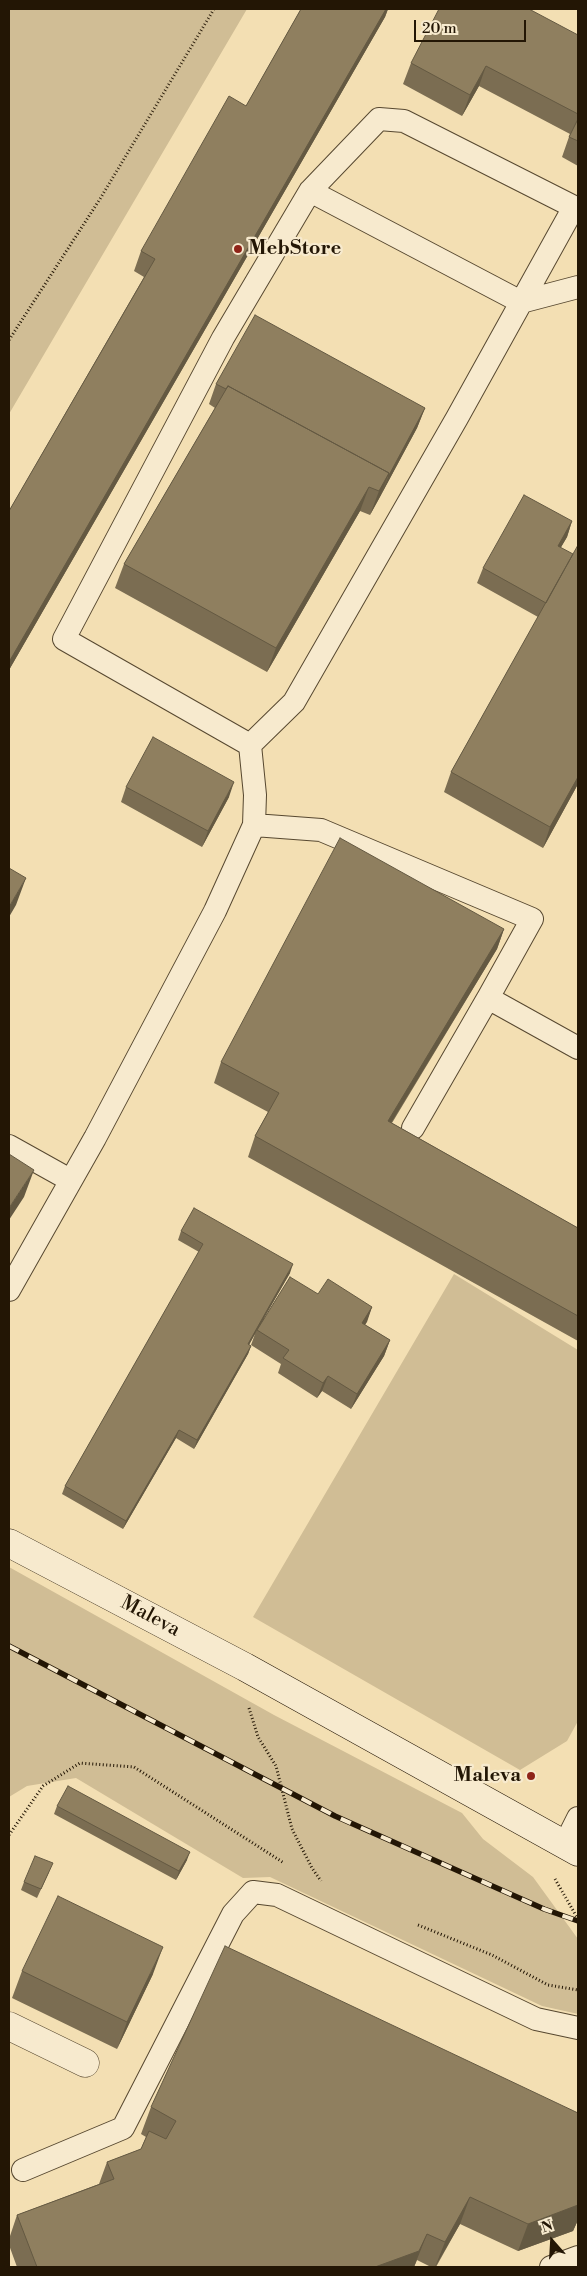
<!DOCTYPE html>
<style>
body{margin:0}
#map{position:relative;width:587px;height:2276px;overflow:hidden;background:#f3dfb3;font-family:"Libre Bodoni",serif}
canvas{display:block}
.frame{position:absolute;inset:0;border:10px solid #231605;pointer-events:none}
.north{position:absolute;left:527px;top:2216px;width:50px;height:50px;-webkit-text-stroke:4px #f7eace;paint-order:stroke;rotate:341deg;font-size:14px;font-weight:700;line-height:20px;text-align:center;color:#231605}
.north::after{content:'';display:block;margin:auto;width:18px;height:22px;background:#231605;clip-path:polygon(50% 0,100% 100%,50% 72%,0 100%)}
.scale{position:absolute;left:414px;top:20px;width:112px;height:22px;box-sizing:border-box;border:2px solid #231605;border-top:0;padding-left:6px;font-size:15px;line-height:18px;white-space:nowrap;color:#231605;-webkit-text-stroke:4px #f7eace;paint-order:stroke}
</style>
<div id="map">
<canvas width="587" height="2276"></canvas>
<div class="frame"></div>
<div class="north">N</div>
<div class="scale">20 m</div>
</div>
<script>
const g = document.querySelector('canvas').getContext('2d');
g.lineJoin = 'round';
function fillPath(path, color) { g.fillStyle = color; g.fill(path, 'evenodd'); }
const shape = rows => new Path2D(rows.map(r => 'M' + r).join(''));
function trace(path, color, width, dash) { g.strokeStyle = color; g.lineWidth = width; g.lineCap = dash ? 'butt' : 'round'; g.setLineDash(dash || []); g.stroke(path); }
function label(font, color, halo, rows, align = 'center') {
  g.font = font + ' "Libre Bodoni",serif'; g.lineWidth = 4.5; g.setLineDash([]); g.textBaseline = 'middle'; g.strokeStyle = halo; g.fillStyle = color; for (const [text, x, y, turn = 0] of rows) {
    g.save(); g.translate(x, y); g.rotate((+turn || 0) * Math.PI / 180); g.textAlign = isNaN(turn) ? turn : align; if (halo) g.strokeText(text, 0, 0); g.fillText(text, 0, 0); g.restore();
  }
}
const green = shape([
 [9,9,247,9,9,414],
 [454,1274,578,1350,578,1721,567,1741,520,1770,253,1617],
 [9,1567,274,1715,462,1813,483,1839,533,1877,578,1939,578,2014,542,2006,270,1877,243,1878,76,1778,27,1786,9,1797]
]);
const path = shape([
 [9,340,100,199,214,9],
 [249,1708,258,1737,276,1766,292,1829,312,1868,321,1881],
 [9,1835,43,1786,80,1763,134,1767,284,1863],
 [555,1879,578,1919],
 [418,1925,492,1955,548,1985,578,1990]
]);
const lane = shape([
 [310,191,521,302,578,287],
 [254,825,321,830,532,919,488,998,578,1048],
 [413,1128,488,998],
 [9,1146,70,1180],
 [9,1290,95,1138,215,911,254,825,255,795,250,745,294,702,457,418,574,207,404,121,379,119,310,191,223,338,64,639,250,745],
 [565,1844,578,1818],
 [23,2170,123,2128,233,1914,253,1892,277,1895,536,2019,578,2028],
 [551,2267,578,2257]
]);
const street = shape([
 [9,2026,85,2063]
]);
const secondary = shape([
 [9,1543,245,1667,578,1852]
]);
const rail = shape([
 [9,1646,335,1816,544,1909,578,1921]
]);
const wall = shape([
 [301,9,388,9,385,17,9,670,9,511,144,277,134,271,141,251,246,106],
 [578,35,578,166,562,157,570,134,479,86,462,116,403,84,411,63],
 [216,384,425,408,417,428,370,515,360,511,267,672,115,588,124,564,215,408,209,404],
 [572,521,567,537,561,547,578,784,543,848,444,792,451,772,538,617,477,583,483,568],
 [126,787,229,797,202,847,121,802],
 [504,929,497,949,392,1123,578,1228,578,1341,248,1157,255,1136,268,1112,214,1083,221,1062],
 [181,1231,290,1273,264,1318,318,1294,372,1307,365,1325,390,1340,384,1356,351,1409,322,1391,317,1398,278,1373,281,1364,251,1345,255,1334,249,1345,251,1346,248,1354,194,1449,176,1438,123,1529,62,1494,65,1486,199,1252,178,1240],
 [57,1806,187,1860,176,1880,54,1814],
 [49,1872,37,1898,21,1890,24,1882],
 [22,1971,153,1974,117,2049,12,1998],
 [151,2107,578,2113,578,2220,573,2231,518,2251,460,2224,436,2267,431,2267,417,2260,414,2267,17,2267,9,2245,9,2239,17,2215,99,2184,107,2162,141,2149,146,2137,141,2134]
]);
const shadedWall = shape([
 [386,9,388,9,385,17,9,670,9,662],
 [486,66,479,86,462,116,470,95],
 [425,408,417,428,380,497,388,477],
 [389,473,380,497,370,515,379,491],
 [369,487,360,511,267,672,276,648],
 [572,521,567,537,553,561,558,546],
 [578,777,578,784,543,848,550,827],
 [234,782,229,797,202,847,208,831],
 [26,878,16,905,9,917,9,907],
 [504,929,497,949,380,1141,388,1121],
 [34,1170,24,1197,9,1220,9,1208],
 [293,1264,290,1273,257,1330,245,1352,248,1344],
 [372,1307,367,1322,356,1338,362,1323],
 [390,1340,384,1356,351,1409,357,1394],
 [251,1346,248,1354,194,1449,197,1440],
 [328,1376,322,1391,317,1398,323,1383],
 [179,1430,176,1438,123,1529,126,1521],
 [190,1852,187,1860,176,1880,179,1871],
 [163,1947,153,1974,117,2049,127,2022],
 [470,2197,460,2224,435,2267,445,2242],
 [578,2205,578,2220,573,2231,518,2251,528,2224],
 [427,2234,414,2267,375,2267]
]);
const building = shape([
 [301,9,386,9,9,662,9,511,155,259,141,251,229,96,246,106,301,9],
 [439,9,529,9,578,35,578,114,486,66,470,95,411,63,439,9],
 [578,119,578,141,569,137,578,119],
 [255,315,425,408,388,477,389,473,228,386,226,389,216,384,255,315],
 [228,386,389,473,379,491,369,487,276,648,124,564,228,386],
 [524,495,572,521,558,546,573,554,546,603,483,568,524,495],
 [578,545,578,777,550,827,451,772,578,545],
 [153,737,234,782,208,831,126,787,153,737],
 [340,838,504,929,388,1121,578,1228,578,1316,255,1136,279,1093,221,1062,340,838],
 [9,868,26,878,9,907,9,868],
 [9,1154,34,1170,9,1208,9,1154],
 [194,1208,293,1264,248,1344,251,1346,197,1440,179,1430,126,1521,65,1486,203,1244,181,1231,194,1208],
 [290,1277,318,1294,328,1279,372,1307,362,1323,390,1340,357,1394,328,1376,323,1383,283,1358,289,1350,257,1330,290,1277],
 [68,1786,190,1852,179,1871,57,1806,68,1786],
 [35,1856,53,1863,41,1889,24,1882,35,1856],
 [58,1896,163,1947,127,2022,22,1971,58,1896],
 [225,1946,578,2113,578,2205,528,2224,470,2197,445,2242,427,2234,419,2251,375,2267,37,2267,17,2215,114,2179,107,2162,141,2149,149,2131,166,2139,176,2121,151,2107,225,1946]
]);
const markers = [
 [238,249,5,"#8f2418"],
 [531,1776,5,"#8f2418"]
];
const poiNames = [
 ["MebStore",248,249],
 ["Maleva",521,1776,"right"]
];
const streetNames = [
 ["Maleva",150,1617,28]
];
fillPath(green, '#d0bd95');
trace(lane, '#574830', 24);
trace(street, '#574830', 29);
trace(secondary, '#231605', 29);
trace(path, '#231605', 3, [1, 2.5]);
trace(lane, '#f7eace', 22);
trace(street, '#f7eace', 28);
trace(secondary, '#f7eace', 28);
trace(rail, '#231605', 5.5);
trace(rail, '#f7eace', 4, [11]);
fillPath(wall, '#7b6d52');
fillPath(shadedWall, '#645942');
fillPath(building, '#8f7f5f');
trace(building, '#645942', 1);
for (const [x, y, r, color] of markers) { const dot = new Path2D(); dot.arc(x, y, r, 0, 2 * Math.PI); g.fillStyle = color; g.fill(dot); trace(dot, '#f7eace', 2); }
label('bold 20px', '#231605', '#f7eace', poiNames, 'left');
label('20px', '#231605', '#f7eace', streetNames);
</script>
